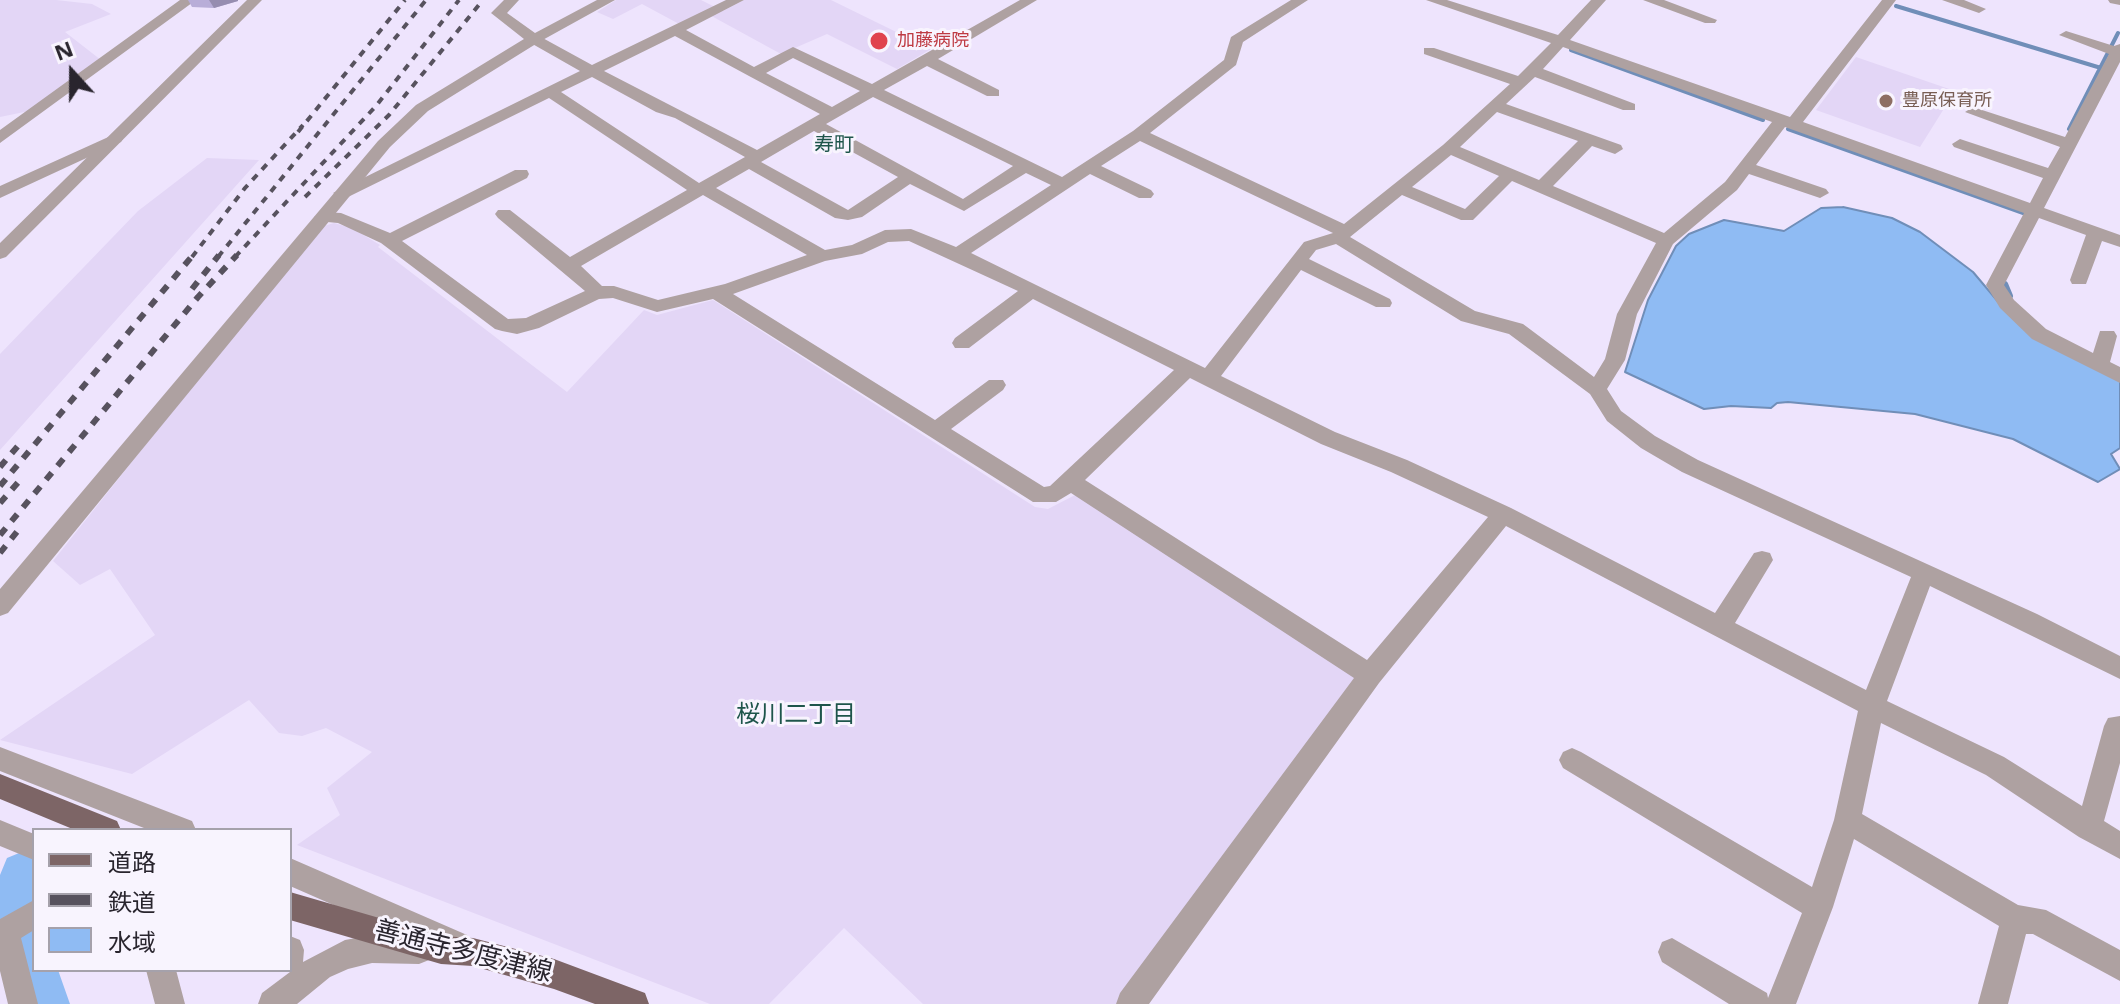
<!DOCTYPE html>
<meta charset="utf-8">
<style>
body{margin:0}
#map{position:relative;width:2120px;height:1004px;overflow:hidden;background:#eee4fd;font-family:"Noto Sans","Noto Sans JP",sans-serif}
canvas{display:block}
.legend{position:absolute;left:32px;top:828px;width:260px;height:144px;box-sizing:border-box;background:#f8f4fe;border:2px solid #a5a1ab;margin:0;padding:10px 14px;list-style:none;font-size:24px;color:#29252e}
.legend li{display:flex;align-items:center;gap:16px;height:40px}
.legend b{width:40px;border:2px solid #a5a1ab}
.north{position:absolute;left:32px;top:32px;width:80px;height:80px;-webkit-text-stroke:6px #f8f4fe;paint-order:stroke;rotate:339deg;font-size:22px;font-weight:700;line-height:32px;text-align:center;color:#29252e}
.north::after{content:'';display:block;margin:auto;width:28px;height:36px;background:#29252e;clip-path:polygon(50% 0,100% 100%,50% 72%,0 100%)}
</style>
<div id="map">
<canvas width="2120" height="1004"></canvas>
<ul class="legend">
<li><b style="height:10px;background:#7d6566"></b>道路</li>
<li><b style="height:10px;background:#57525e"></b>鉄道</li>
<li><b style="height:22px;background:#8fbbf3"></b>水域</li>
</ul>
<div class="north">N</div>
</div>
<script>
const g = document.querySelector('canvas').getContext('2d');
g.lineJoin = 'round';
function fillPath(path, color) { g.fillStyle = color; g.fill(path, 'evenodd'); }
const shape = rows => new Path2D(rows.map(r => 'M' + r).join(''));
function trace(path, color, width, dash) { g.strokeStyle = color; g.lineWidth = width; g.lineCap = dash ? 'butt' : 'round'; g.setLineDash(dash || []); g.stroke(path); }
function label(font, color, halo, rows, align = 'center') {
  g.font = font + ' "Noto Sans","Noto Sans JP",sans-serif'; g.lineWidth = 6; g.setLineDash([]); g.textBaseline = 'middle'; g.strokeStyle = halo; g.fillStyle = color; for (const [text, x, y, turn = 0] of rows) {
    g.save(); g.translate(x, y); g.rotate((+turn || 0) * Math.PI / 180); g.textAlign = isNaN(turn) ? turn : align; if (halo) g.strokeText(text, 0, 0); g.fillText(text, 0, 0); g.restore();
  }
}
const built = shape([
 [0,0,56,0,92,4,111,14,65,32,101,60,29,111,0,117],
 [616,0,701,0,723,11,744,0,831,0,931,49,897,69,827,34,781,54,706,13,681,25,642,4,613,19,597,12],
 [1856,57,1955,91,1920,147,1816,110],
 [207,158,259,160,0,450,0,354,138,211],
 [334,223,352,228,380,245,378,247,567,392,644,310,657,315,713,300,1035,507,1048,509,1079,493,1359,676,1119,1004,923,1004,844,928,769,1004,710,1004,297,845,340,815,327,788,372,752,326,728,302,736,279,733,249,700,132,774,0,740,155,635,110,569,80,585,53,561,296,256,324,226]
]);
const water = shape([
 [1843,207,1892,218,1920,232,1973,272,2000,304,2120,381,2120,448,2111,454,2120,469,2098,482,2013,439,1915,414,1788,402,1777,403,1771,408,1731,406,1704,409,1625,372,1648,300,1676,246,1689,234,1724,220,1784,231,1821,208,1843,207]
]);
const streamFar1 = shape([
 [1896,6,2101,68],
 [1571,50,1763,120],
 [1788,129,2026,214],
 [2069,129,2118,33]
]);
const stream = shape([
 [2005,284,2010,296]
]);
const river = shape([
 [24,851,34,855,34,970,58,970,70,1004,18,1004,0,946,0,875,7,858,24,851]
]);
const minor = shape([
 [180,0,196,0,0,143,0,130,180,0],
 [726,0,744,0,686,30,754,67,793,47,872,84,1020,0,1037,0,938,59,999,90,999,96,987,96,927,66,884,90,1062,177,1133,131,1224,60,1231,37,1291,0,1308,0,1243,42,1236,65,1150,133,1344,224,1443,145,1510,84,1424,54,1424,48,1434,48,1518,76,1551,43,1426,0,1447,0,1558,35,1591,0,1606,0,1570,40,1790,117,1882,0,1896,0,1803,122,2030,203,2043,178,1954,147,1952,144,1960,139,1966,141,2048,168,2060,147,1965,112,1973,107,1979,109,2065,137,2109,54,2059,35,2066,31,2114,46,2120,44,2120,62,2044,208,2120,235,2120,247,2102,241,2086,284,2072,284,2070,280,2086,235,2039,218,2004,285,2014,300,2046,329,2093,353,2100,331,2114,331,2117,336,2110,362,2120,367,2120,383,2032,339,2000,308,1986,285,2024,213,1785,127,1756,165,1826,189,1829,193,1820,198,1749,174,1737,190,1673,244,1637,314,1625,360,1607,389,1621,411,1655,436,1698,460,2037,614,2120,656,2120,679,1930,586,1887,701,2004,757,2082,806,2104,726,2108,718,2120,716,2120,763,2104,821,2120,831,2120,859,2079,837,1986,775,1881,723,1862,814,2018,905,2046,910,2120,950,2120,981,2033,934,2026,934,2008,1004,1978,1004,1999,926,1854,839,1833,907,1796,1004,1729,1004,1662,962,1658,952,1662,942,1672,938,1767,993,1768,998,1802,913,1563,768,1559,760,1563,752,1572,748,1581,752,1812,887,1834,820,1858,711,1506,526,1379,683,1149,1004,1116,1004,1120,993,1354,678,1071,493,1056,502,1033,502,713,299,657,312,613,298,599,299,539,328,517,334,502,331,495,329,381,243,338,223,317,221,314,217,323,212,341,213,390,233,515,170,527,170,529,174,527,178,402,241,508,319,526,318,585,291,498,218,495,214,498,210,510,210,570,257,687,190,549,98,348,197,342,198,333,193,580,71,529,42,529,36,539,36,592,65,726,0],
 [675,36,749,76,820,114,757,150,604,71,675,36],
 [1563,47,1772,122,1725,182,1664,233,1553,186,1592,146,1615,154,1623,149,1621,145,1506,104,1535,77,1623,110,1635,110,1635,104,1543,69,1563,47],
 [793,58,860,91,832,107,766,73,793,58],
 [592,77,656,112,675,118,745,157,699,183,561,92,592,77],
 [873,97,1013,166,963,199,826,124,873,97],
 [1497,112,1578,141,1539,180,1460,147,1497,112],
 [814,131,898,177,848,210,761,162,814,131],
 [1140,141,1333,233,1304,242,1205,368,971,253,1090,174,1139,198,1151,198,1154,194,1151,190,1101,166,1140,141],
 [1451,155,1499,176,1465,209,1412,187,1451,155],
 [749,169,835,218,848,220,862,217,910,184,964,211,1026,173,1051,185,956,247,911,229,885,230,852,245,825,250,716,188,749,169],
 [1512,181,1656,243,1617,314,1605,359,1594,377,1523,324,1475,311,1350,237,1402,195,1461,220,1473,220,1512,181],
 [703,195,807,255,725,284,658,300,614,286,602,286,581,266,703,195],
 [909,241,1018,291,955,338,952,343,955,348,969,348,1033,299,1174,370,1050,486,1044,487,951,429,1003,390,1006,385,1003,380,989,380,935,420,733,294,825,261,862,254,888,242,909,241],
 [1336,244,1461,321,1509,334,1590,394,1607,421,1641,448,1682,472,1911,577,1866,690,1735,623,1773,560,1770,553,1762,551,1754,553,1715,613,1511,508,1407,460,1335,432,1221,376,1301,270,1376,307,1390,307,1392,303,1390,299,1309,259,1316,250,1336,244],
 [1190,378,1321,444,1391,472,1488,517,1367,660,1085,480,1190,378],
 [1643,0,1664,0,1717,20,1715,23,1705,23,1643,0],
 [1942,0,1964,0,1986,9,1979,13,1942,0],
 [2108,0,2120,0,2120,5,2110,3,2108,0],
 [115,134,123,139,121,142,0,198,0,186,115,134],
 [0,747,192,821,196,830,149,830,0,771,0,747],
 [290,858,467,935,471,945,467,955,457,959,290,886,290,858],
 [34,900,34,930,21,938,38,1004,8,1004,0,971,0,919,34,900]
]);
const tertiary = shape([
 [247,0,262,0,6,257,0,259,0,243,247,0],
 [504,0,519,0,507,13,535,33,597,0,615,0,539,42,428,111,390,147,8,613,0,616,0,589,378,141,416,105,524,39,491,13,504,0],
 [0,820,34,834,34,860,0,846,0,820],
 [372,935,419,936,429,940,433,950,429,960,419,964,372,963,348,969,330,977,297,1004,258,1004,262,993,290,972,284,970,290,970,290,936,300,940,304,950,303,962,345,940,372,935],
 [146,970,176,970,185,1004,155,1004,146,970]
]);
const primary = shape([
 [0,774,117,821,121,830,75,830,0,799,0,774],
 [290,892,441,936,473,938,554,959,645,993,649,1004,595,1004,554,989,473,966,441,964,290,920,290,892]
]);
const railFar1 = shape([
 [298,132,405,0],
 [305,197,389,115,483,0],
 [192,257,245,188,303,125],
 [218,257,426,0],
 [235,257,376,106,459,0]
]);
const rail = shape([
 [192,289,219,255],
 [0,467,23,440],
 [0,486,193,255],
 [0,503,21,479],
 [0,535,198,297,237,255],
 [0,553,20,528]
]);
const wall = shape([
 [188,0,238,0,238,1,214,8,192,7]
]);
const shadedWall = shape([
 [209,0,238,0,238,1,214,8]
]);
const markers = [
 [879,41,10,"#e0444e"],
 [1886,101,8,"#8d6e63"]
];
const farHealthnames = [
 ["加藤病院",897,41]
];
const farEducationnames = [
 ["豊原保育所",1902,101]
];
const farNeighbourhoodnames = [
 ["寿町",834,145]
];
const neighbourhoodNames = [
 ["桜川二丁目",796,715]
];
const nearStreetnames = [
 ["善通寺多度津線",463,952,14]
];
fillPath(built, '#e3d6f6');
fillPath(water, '#8fbbf3');
trace(water, '#708eb8', 2);
trace(streamFar1, '#708eb8', 4);
trace(stream, '#708eb8', 6);
fillPath(river, '#8fbbf3');
fillPath(minor, '#aea1a1');
fillPath(tertiary, '#aea1a1');
fillPath(primary, '#7d6566');
trace(railFar1, '#57525e', 4, [7, 7]);
trace(rail, '#57525e', 6, [9, 9]);
fillPath(wall, '#b8add8');
fillPath(shadedWall, '#968db0');
for (const [x, y, r, color] of markers) { const dot = new Path2D(); dot.arc(x, y, r, 0, 2 * Math.PI); g.fillStyle = color; g.fill(dot); trace(dot, '#f8f4fe', 3); }
label('18px', '#be3a42', '#f8f4fe', farHealthnames, 'left');
label('18px', '#785e54', '#f8f4fe', farEducationnames, 'left');
label('20px', '#1e554b', '#f8f4fe', farNeighbourhoodnames);
label('24px', '#1e554b', '#f8f4fe', neighbourhoodNames);
label('26px', '#29252e', '#f8f4fe', nearStreetnames);
</script>
